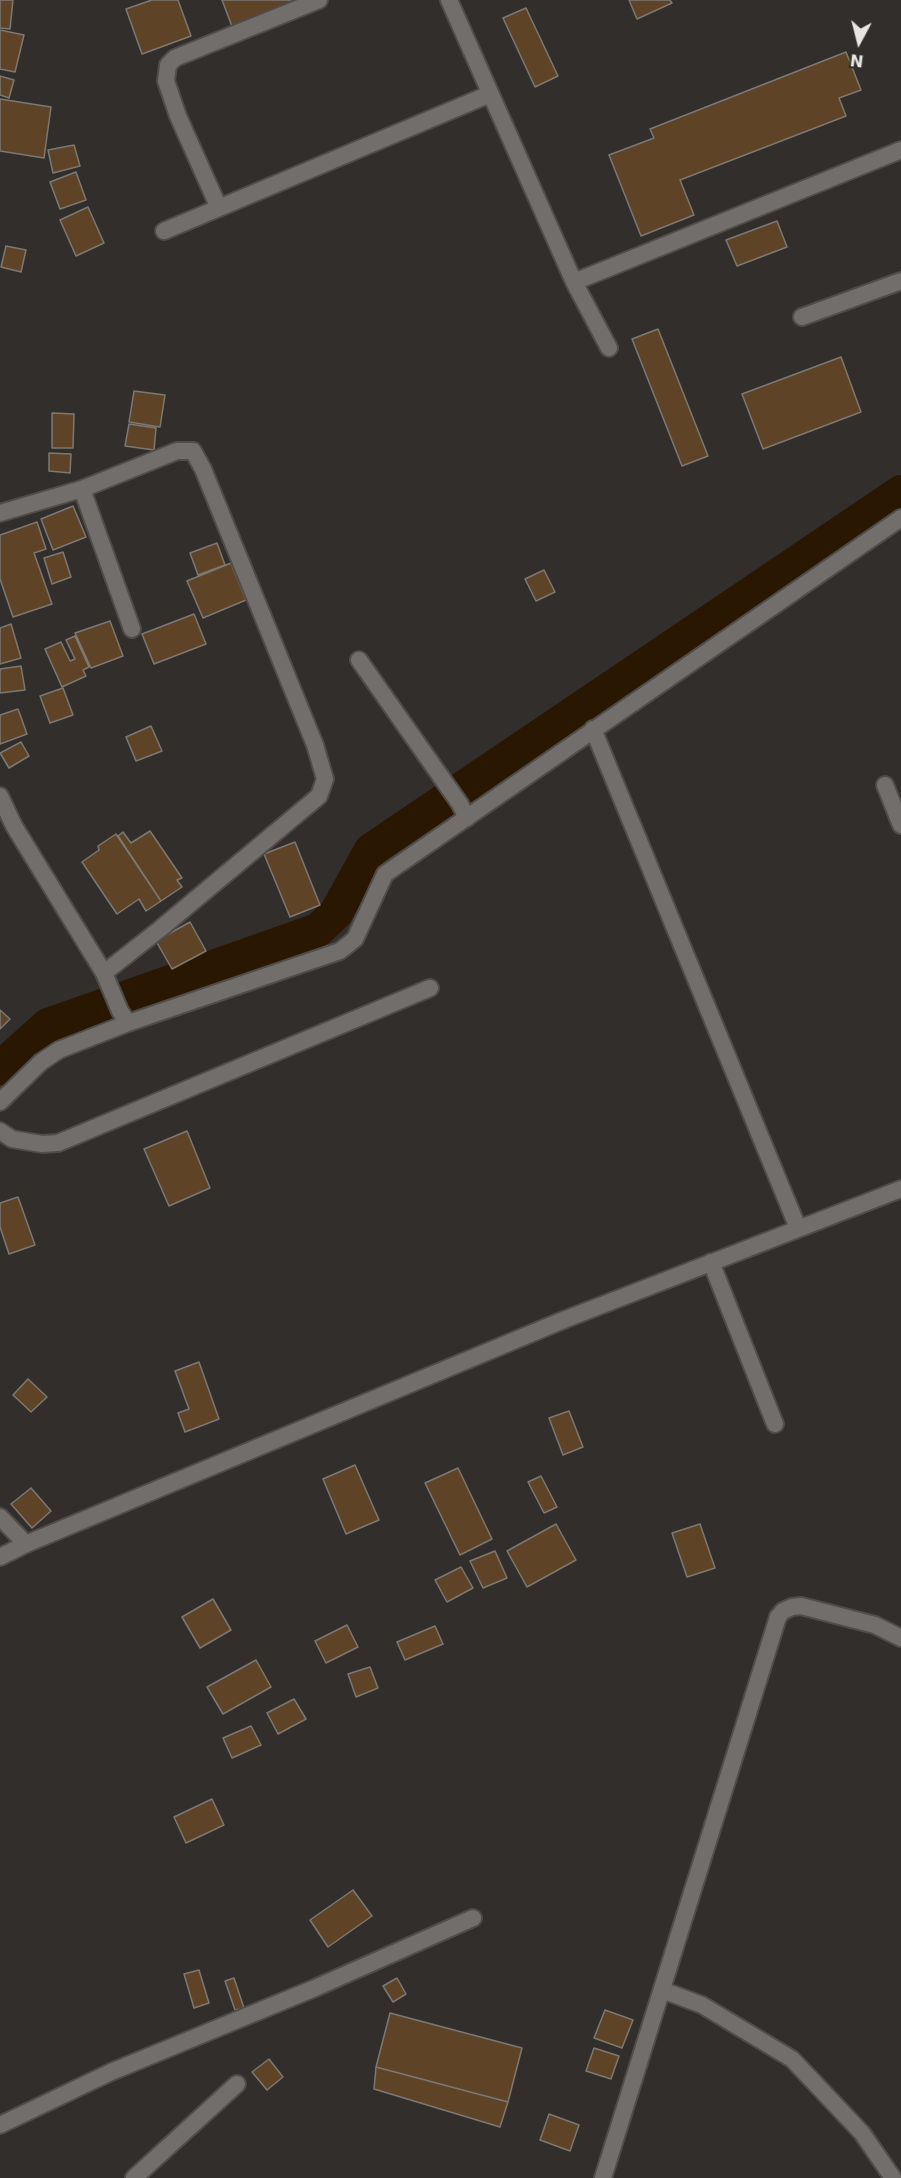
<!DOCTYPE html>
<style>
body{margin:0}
#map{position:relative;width:901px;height:2178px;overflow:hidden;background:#312e2b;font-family:"DejaVu Sans",sans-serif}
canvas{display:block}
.north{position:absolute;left:829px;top:12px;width:60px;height:60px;-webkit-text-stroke:4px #312e2b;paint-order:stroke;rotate:187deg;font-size:16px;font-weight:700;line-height:24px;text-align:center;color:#e8e6e4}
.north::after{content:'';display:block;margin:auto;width:21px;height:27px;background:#e8e6e4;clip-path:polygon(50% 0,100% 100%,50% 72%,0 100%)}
</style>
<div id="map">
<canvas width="901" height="2178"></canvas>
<div class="north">N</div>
</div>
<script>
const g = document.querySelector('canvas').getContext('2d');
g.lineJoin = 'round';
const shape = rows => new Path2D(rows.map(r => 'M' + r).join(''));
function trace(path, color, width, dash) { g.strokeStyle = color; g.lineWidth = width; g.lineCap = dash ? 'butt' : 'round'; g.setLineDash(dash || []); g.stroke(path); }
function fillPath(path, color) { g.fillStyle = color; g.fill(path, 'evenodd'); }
const canal = shape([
 [0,1068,48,1025,318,930,336,913,371,850,901,492]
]);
const building = shape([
 [0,0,13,0,10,29,0,28,0,0],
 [152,0,178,0,191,36,142,54,126,9,152,0],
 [222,0,309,0,233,29,222,0],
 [629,0,670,0,672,3,637,19,629,0],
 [526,8,558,76,535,87,503,18,526,8],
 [0,30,24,35,15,72,0,69,0,30],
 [846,52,861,90,839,98,846,116,680,180,694,215,641,236,609,155,654,138,650,129,846,52],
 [0,76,14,80,9,98,0,95,0,76],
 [0,99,51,107,44,158,0,151,0,99],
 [74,145,80,166,53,173,48,150,74,145],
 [76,172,86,200,60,209,50,182,76,172],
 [88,207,104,243,76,256,60,220,88,207],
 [777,221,787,247,737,266,726,240,777,221],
 [6,246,26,250,21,272,1,267,6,246],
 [658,329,708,456,682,466,632,339,658,329],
 [841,357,861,412,763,449,742,394,841,357],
 [134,391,165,395,160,427,129,422,134,391],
 [52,413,74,414,73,448,52,448,52,413],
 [129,424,156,428,154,450,125,446,129,424],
 [49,453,71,454,70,473,49,471,49,453],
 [73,506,86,537,53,550,41,519,73,506],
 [37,522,46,549,34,553,52,604,13,617,0,579,0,535,37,522],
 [217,543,225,565,198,575,190,553,217,543],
 [63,552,71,577,52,584,44,558,63,552],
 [231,563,246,600,203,618,187,581,231,563],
 [544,570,555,592,536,601,525,579,544,570],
 [194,614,206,644,154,664,142,634,194,614],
 [110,621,123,656,91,668,75,633,110,621],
 [11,624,21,658,0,664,0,628,11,624],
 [75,636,89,667,83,670,86,676,62,687,45,649,61,642,70,661,75,659,66,640,75,636],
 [21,666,25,690,0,693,0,669,21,666],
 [63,688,73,715,50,723,40,696,63,688],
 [18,709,27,734,0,744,0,715,18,709],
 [151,726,162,751,136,761,126,737,151,726],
 [21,742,29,756,9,768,0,753,21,742],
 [150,831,182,878,177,880,182,887,161,901,118,836,123,832,131,843,150,831],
 [116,834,161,901,146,911,139,899,117,914,82,862,99,850,98,846,116,834],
 [295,842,320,905,290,917,264,854,295,842],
 [190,922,206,951,172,969,156,941,190,922],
 [0,1010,10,1019,0,1029,0,1010],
 [187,1131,210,1188,169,1206,144,1149,187,1131],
 [18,1197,35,1245,9,1254,0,1227,0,1203,18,1197],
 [199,1362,219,1419,185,1432,178,1413,189,1409,175,1371,199,1362],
 [28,1379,47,1397,31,1412,13,1395,28,1379],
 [569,1411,583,1447,563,1455,549,1418,569,1411],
 [355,1465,379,1520,346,1534,323,1479,355,1465],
 [458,1468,492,1539,460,1555,425,1483,458,1468],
 [541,1476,557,1507,544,1513,528,1482,541,1476],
 [31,1488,51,1511,32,1528,11,1504,31,1488],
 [556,1524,576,1560,527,1587,507,1551,556,1524],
 [700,1524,715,1568,687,1577,672,1533,700,1524],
 [495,1551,507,1578,483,1588,470,1561,495,1551],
 [461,1567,473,1588,447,1602,435,1580,461,1567],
 [213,1599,231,1630,200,1648,182,1617,213,1599],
 [347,1625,358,1647,326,1663,315,1641,347,1625],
 [435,1626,443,1644,405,1660,397,1642,435,1626],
 [256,1660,271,1687,223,1714,207,1687,256,1660],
 [370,1667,378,1688,356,1697,348,1674,370,1667],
 [294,1699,306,1719,278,1734,267,1713,294,1699],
 [251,1726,261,1745,232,1758,223,1738,251,1726],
 [212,1799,224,1825,186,1843,174,1817,212,1799],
 [353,1890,372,1916,328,1947,310,1920,353,1890],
 [199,1970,209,2003,194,2008,184,1974,199,1970],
 [234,1978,244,2008,235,2010,225,1981,234,1978],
 [397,1978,406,1994,393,2002,383,1986,397,1978],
 [605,2010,633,2020,622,2048,594,2038,605,2010],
 [390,2013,522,2048,508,2102,376,2067,390,2013],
 [594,2048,619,2056,611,2079,586,2071,594,2048],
 [269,2059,283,2077,267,2090,252,2072,269,2059],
 [376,2067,508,2102,500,2127,374,2089,376,2067],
 [549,2114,579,2125,570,2151,540,2140,549,2114]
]);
const service = shape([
 [449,0,574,282,609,348],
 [219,208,178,116,166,81,168,65,175,58,319,0],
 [164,231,490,94],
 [574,282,901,150],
 [802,317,901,281],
 [359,660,460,804,467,818],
 [711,1262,775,1424],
 [0,1517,26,1544],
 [662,1990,702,2005,792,2059,862,2133,893,2178],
 [134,2178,237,2084]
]);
const minor = shape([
 [82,489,132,629],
 [0,513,82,489,177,451,193,451,203,469,315,745,325,779,319,796,160,929,104,973],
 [593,729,798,1228],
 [885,785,901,825],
 [0,796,14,826,104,973,120,1011,128,1023],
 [0,1102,41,1062,59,1050,128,1023,340,951,355,939,385,874,901,518],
 [0,1131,12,1139,42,1144,58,1143,430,988],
 [0,1557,26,1544,566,1319,901,1189],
 [0,2125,111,2072,315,1988,473,1918],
 [603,2178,778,1617,783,1611,792,1607,801,1606,875,1625,901,1638]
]);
trace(canal, '#2a1702', 34);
fillPath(building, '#5f4326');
trace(building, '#7c7975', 1.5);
trace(service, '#4f4c49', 20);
trace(minor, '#4f4c49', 20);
trace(service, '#726e6b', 16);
trace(minor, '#726e6b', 16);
</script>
